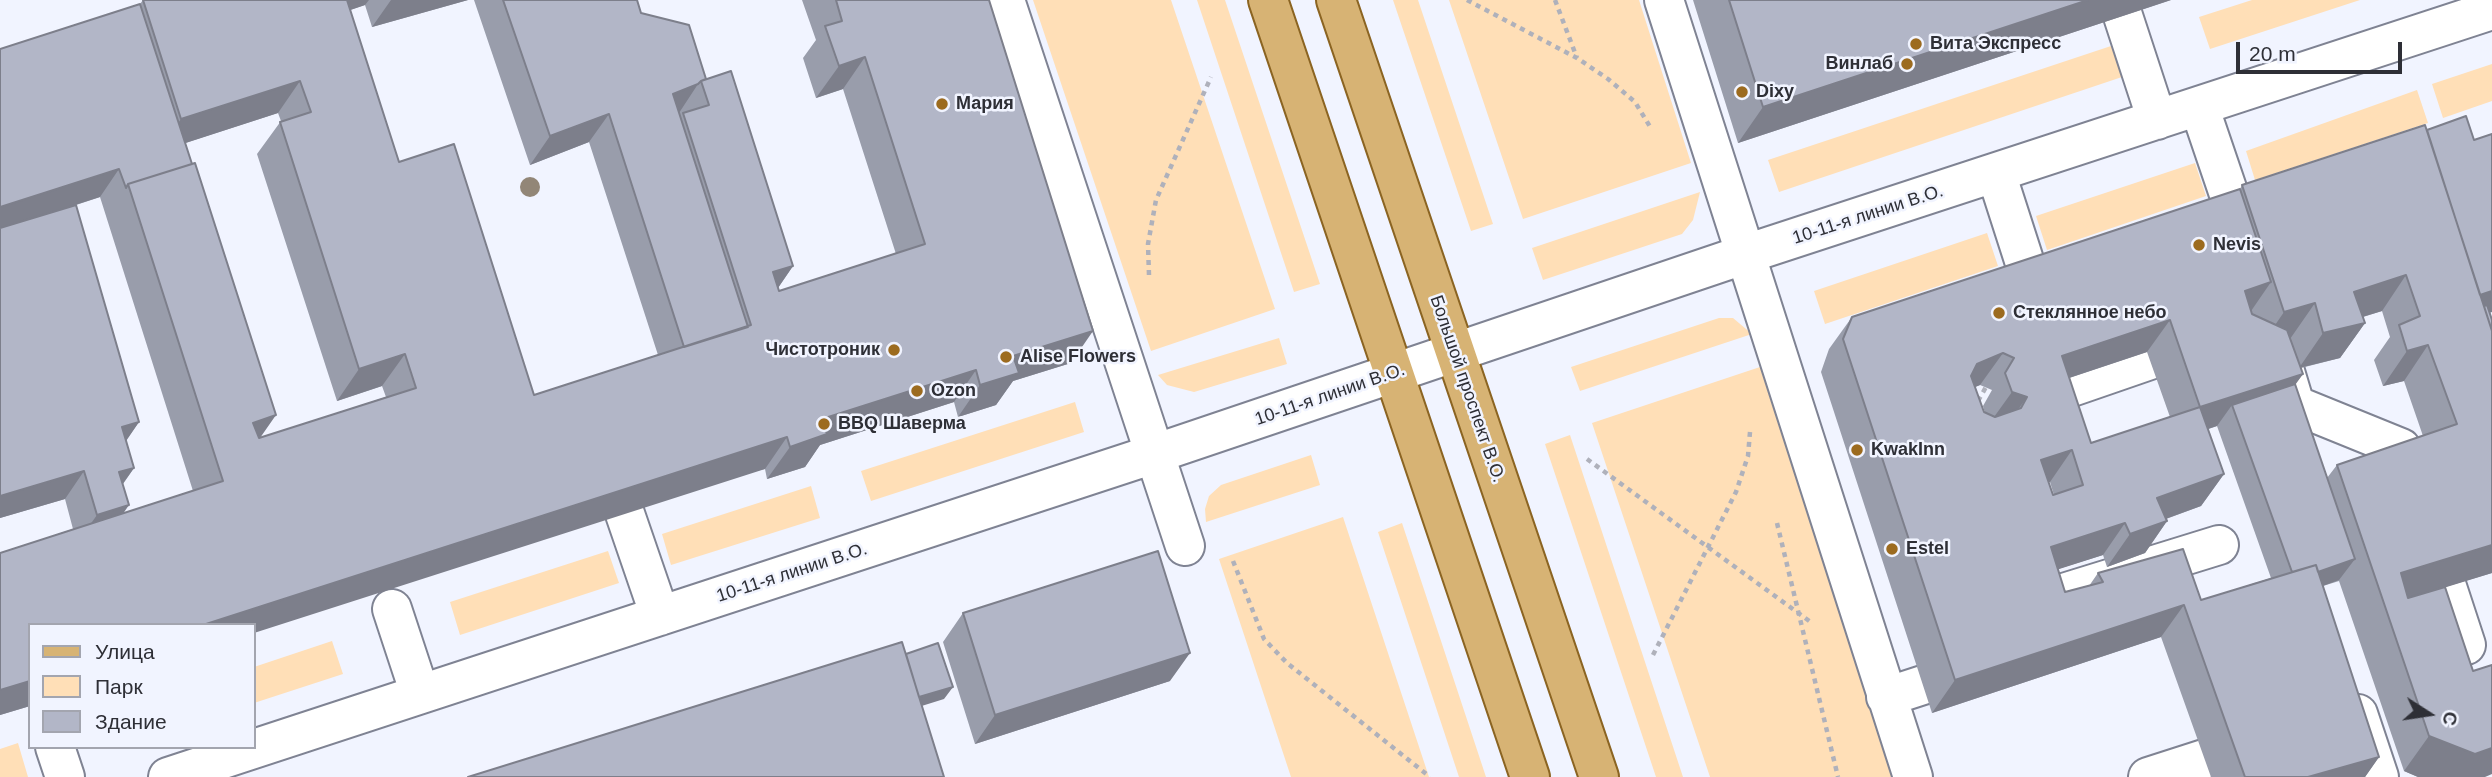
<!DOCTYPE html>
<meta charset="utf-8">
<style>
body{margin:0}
#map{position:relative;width:2492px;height:777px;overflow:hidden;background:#f1f4ff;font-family:Helvetica,sans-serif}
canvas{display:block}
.legend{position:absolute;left:28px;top:623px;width:228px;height:126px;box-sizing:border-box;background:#f1f4ff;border:2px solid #a3a5af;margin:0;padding:9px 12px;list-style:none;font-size:21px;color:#2e2f36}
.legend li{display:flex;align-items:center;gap:14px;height:35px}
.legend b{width:35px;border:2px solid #a3a5af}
.north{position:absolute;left:2394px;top:679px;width:70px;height:70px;-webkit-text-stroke:5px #f1f4ff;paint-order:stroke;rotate:102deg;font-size:19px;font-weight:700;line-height:28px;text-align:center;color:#2e2f36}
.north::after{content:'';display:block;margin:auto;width:24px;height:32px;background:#2e2f36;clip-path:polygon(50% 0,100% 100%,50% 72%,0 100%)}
.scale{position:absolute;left:2236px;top:42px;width:166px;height:32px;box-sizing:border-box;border:4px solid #2e2f36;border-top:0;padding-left:9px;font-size:21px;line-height:24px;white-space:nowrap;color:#2e2f36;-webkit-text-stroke:5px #f1f4ff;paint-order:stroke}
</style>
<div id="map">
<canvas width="2492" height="777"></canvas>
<ul class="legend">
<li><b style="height:9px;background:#d7b374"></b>Улица</li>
<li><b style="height:19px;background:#ffdfb7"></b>Парк</li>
<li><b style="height:19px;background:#b2b6c7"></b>Здание</li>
</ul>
<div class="north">С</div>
<div class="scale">20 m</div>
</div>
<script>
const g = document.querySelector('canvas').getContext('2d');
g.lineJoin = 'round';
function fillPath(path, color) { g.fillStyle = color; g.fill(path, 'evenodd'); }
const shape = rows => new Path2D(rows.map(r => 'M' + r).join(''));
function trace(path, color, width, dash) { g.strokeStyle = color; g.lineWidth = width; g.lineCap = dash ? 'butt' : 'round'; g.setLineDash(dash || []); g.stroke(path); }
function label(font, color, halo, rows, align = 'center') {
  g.font = font + ' Helvetica,sans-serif'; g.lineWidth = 5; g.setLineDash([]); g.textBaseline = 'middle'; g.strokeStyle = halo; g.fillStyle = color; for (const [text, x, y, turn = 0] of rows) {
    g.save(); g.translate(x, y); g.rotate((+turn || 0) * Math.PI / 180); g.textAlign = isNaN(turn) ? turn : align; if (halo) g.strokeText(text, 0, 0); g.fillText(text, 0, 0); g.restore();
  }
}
const green = shape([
 [1033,0,1171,0,1275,309,1151,351],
 [1197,0,1225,0,1320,284,1294,292],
 [1393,0,1418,0,1493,224,1471,231],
 [1449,0,1639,0,1691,163,1523,219],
 [2252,0,2360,0,2210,49,2199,17],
 [2111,46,2122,77,1779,192,1768,160],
 [2492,64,2492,101,2443,118,2432,84],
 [2417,90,2428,123,2255,180,2246,151],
 [2195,163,2206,196,2047,250,2036,216],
 [1700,192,1693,220,1682,234,1543,280,1532,248],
 [1987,233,1998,266,1825,324,1814,291],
 [1719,318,1733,318,1752,334,1580,391,1571,367],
 [1279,338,1287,364,1194,392,1167,385,1158,375],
 [1760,367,1892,777,1710,777,1592,423],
 [1075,402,1084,432,871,501,861,471],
 [1570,435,1683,777,1656,777,1545,444],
 [1311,455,1320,485,1206,522,1205,509,1209,496,1221,485],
 [811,486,820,518,671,565,662,534],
 [1343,517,1429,777,1291,777,1219,559],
 [1402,523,1486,777,1459,777,1378,532],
 [608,551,619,583,460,635,450,602],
 [332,641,343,674,254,703,254,667],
 [18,743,28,777,0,777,0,749]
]);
const path = shape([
 [1467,0,1577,58,1608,79,1635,102,1652,130],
 [1555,0,1577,58],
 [1149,275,1148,244,1156,200,1211,77],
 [1978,401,1986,387],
 [1587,459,1812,623],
 [1777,523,1838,777],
 [1233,561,1264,639,1287,663,1430,777],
 [1653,655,1736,492,1748,456,1750,432]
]);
const minor = shape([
 [1005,0,1185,546],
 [1664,0,1913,777],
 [2123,16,2157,120],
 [2199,106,2236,215],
 [1996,173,2031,282],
 [2283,365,2295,405,2401,448,2408,468],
 [2064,380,2066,389,2150,360],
 [625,514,660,616],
 [2447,587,2466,645],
 [392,609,420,694],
 [2062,620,2054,596,2219,545],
 [1886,697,1923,685],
 [2358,714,2379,777],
 [55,747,65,777],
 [168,777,1154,454,1746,254,2492,10],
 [2148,777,2204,759]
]);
const major = shape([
 [1268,0,1530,777],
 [1336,0,1599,777]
]);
const trees = [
 [530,187]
];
const wall = shape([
 [143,0,468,0,372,27,365,5,350,10,399,162,534,395,658,355,589,142,530,165,474,0,637,0,641,13,706,79,793,266,778,288,779,291,896,254,843,89,816,98,803,58,816,40,802,0,989,0,1071,363,1013,381,996,405,958,417,954,402,820,445,805,467,767,479,765,469,30,625,30,706,0,715,0,553,73,529,65,499,0,518,0,49,140,4],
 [278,113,281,121,257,154,337,401,382,386,386,397,260,438,185,143],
 [100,197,193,491,124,513,123,484,134,468,126,440,139,422,64,209],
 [1693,0,2171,0,1738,143],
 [2242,185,2490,313,2492,320,2492,573,2445,587,2485,777,2418,777,2404,771,2339,581,2323,586,2379,757,2365,777,2211,777,2161,637,1932,713,1821,372,1829,349,1852,317,2240,189],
 [2382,311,2390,337,2374,360,2383,386,2404,381,2423,436,2337,465,2327,478,2295,384,2303,374,2301,368,2340,358,2365,323,2363,317],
 [2147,352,2170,417,2091,443,2069,378],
 [1980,385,1992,390,1983,406,1985,413,1984,412,1975,387],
 [2217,426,2271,578,2201,600,2098,573,2089,586,2065,592,2058,569,2103,555,2107,567,2145,553,2167,521,2166,519,2201,506,2224,474,2208,429],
 [2048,482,2050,482,2054,495,2053,495],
 [963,613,1170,681,975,744,943,642]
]);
const shadedWall = shape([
 [334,0,369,0,365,5,321,20],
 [391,0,468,0,372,27],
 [2088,0,2148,0,2141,10,1738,143,1763,107],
 [2148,0,2171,0,2141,10],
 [865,57,843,89,816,98,839,66],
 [300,81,278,113,158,152,181,119],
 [698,84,679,113,673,94],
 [609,114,589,142,530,165,550,136],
 [119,169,100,197,0,229,0,207],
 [793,266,771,298,773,272],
 [2406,275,2382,311,2329,327,2354,292],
 [2271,282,2249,314,2245,291],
 [2492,291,2492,312,2466,321,2475,297],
 [2315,303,2290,339,2260,347,2284,312],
 [2170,320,2147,352,2039,388,2062,356],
 [2365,323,2340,358,2299,368,2323,333],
 [1093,331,1071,363,1013,381,996,405,958,417,980,385,1013,356],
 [2428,345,2404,381,2383,386,2407,351],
 [2003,353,1980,385,1954,396,1977,364],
 [405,354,382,386,337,401,359,369],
 [976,370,954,402,820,445,805,467,767,479,790,447,822,419],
 [2303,374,2280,406,2232,405,2217,426,2178,439,2200,407],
 [2012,392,2027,397,2004,429,1989,424],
 [276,415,253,448,253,423],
 [139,422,120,450,122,427],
 [787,437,765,469,254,633,254,625,203,625],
 [2072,450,2050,482,2018,492,2041,460],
 [134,468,114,496,119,472],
 [84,471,65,499,0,518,0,496],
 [2224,474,2201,506,2135,530,2157,498],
 [129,505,109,534,77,543,97,515],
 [2167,521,2145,553,2107,567,2130,534],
 [2125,523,2103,555,2028,579,2051,547],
 [2492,545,2492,573,2385,606,2401,573],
 [2355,559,2339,580,2279,602,2294,580],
 [2184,605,2161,637,1932,713,1955,680],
 [1190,653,1170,681,975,744,995,715],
 [30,681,30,706,0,715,0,690],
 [953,687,944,699,896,714,904,702],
 [2429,736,2492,748,2492,774,2485,777,2418,777,2404,771],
 [2379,757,2365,777,2308,777]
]);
const building = shape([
 [143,0,347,0,399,162,454,144,534,395,751,325,683,113,709,105,701,81,731,71,793,266,773,272,779,291,925,244,865,57,839,66,825,26,842,21,836,0,989,0,1093,331,1013,356,1019,373,980,385,976,370,822,419,827,434,790,447,787,437,203,625,30,625,30,681,0,690,0,553,223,481,128,184,195,163,276,415,253,423,259,438,416,388,405,354,359,369,280,122,311,112,300,81,181,119,143,0],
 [503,0,637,0,641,13,689,25,706,79,701,81,698,84,673,94,748,327,684,347,609,114,550,136,503,0],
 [1729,0,2088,0,1763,107,1729,0],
 [140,4,192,164,128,184,126,188,119,169,0,207,0,49,140,4],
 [2466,116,2474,140,2492,134,2492,291,2480,295,2427,130,2466,116],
 [2425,125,2492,331,2492,545,2401,573,2408,598,2445,587,2473,671,2492,665,2492,748,2475,754,2429,736,2337,465,2457,424,2428,345,2407,351,2399,325,2420,316,2406,275,2354,292,2365,323,2323,333,2315,303,2284,312,2242,185,2425,125],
 [2240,189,2271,282,2245,291,2252,314,2287,330,2303,374,2200,407,2224,474,2157,498,2167,521,2130,534,2125,523,2051,547,2065,592,2103,582,2098,573,2183,549,2201,600,2316,565,2379,757,2308,777,2245,777,2184,605,1955,680,1843,339,1852,317,2240,189],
 [2170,320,2200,407,2091,443,2062,356,2170,320],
 [2003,353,2014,358,2005,373,2012,392,2027,397,2021,408,1995,417,1984,412,1971,376,1977,364,2003,353],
 [2072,450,2083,485,2053,495,2041,460,2072,450],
 [76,205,139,422,122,427,134,468,119,472,129,505,97,515,84,471,0,496,0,228,76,205],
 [2487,305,2492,320,2492,331,2484,306,2487,305],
 [2295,384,2355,559,2318,572,2316,565,2292,572,2232,405,2295,384],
 [1158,551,1190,653,995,715,963,613,1158,551],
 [902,642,944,777,468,777,902,642],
 [938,643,953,687,919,697,906,654,938,643]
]);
const markers = [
 [1916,44,7,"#9c6b1f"],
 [1907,64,7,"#9c6b1f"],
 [1742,92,7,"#9c6b1f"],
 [942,104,7,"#9c6b1f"],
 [2199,245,7,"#9c6b1f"],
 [1999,313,7,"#9c6b1f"],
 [894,350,7,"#9c6b1f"],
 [1006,357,7,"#9c6b1f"],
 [917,391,7,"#9c6b1f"],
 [824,424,7,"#9c6b1f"],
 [1857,450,7,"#9c6b1f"],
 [1892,549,7,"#9c6b1f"]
];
const poiNames = [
 ["Вита Экспресс",1930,44],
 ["Винлаб",1893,64,"right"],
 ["Dixy",1756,92],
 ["Мария",956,104],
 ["Nevis",2213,245],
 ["Стеклянное небо",2013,313],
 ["Чистотроник",880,350,"right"],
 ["Alise Flowers",1020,357],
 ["Ozon",931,391],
 ["BBQ Шаверма",838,424],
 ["KwakInn",1871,450],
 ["Estel",1906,549]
];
const streetNames = [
 ["10-11-я линии В.О.",1868,215,-18],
 ["Большой проспект В.О.",1467,389,71],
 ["10-11-я линии В.О.",1330,395,-19],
 ["10-11-я линии В.О.",792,573,-18]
];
fillPath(green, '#ffdfb7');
trace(minor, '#7f8393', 42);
trace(major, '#8b6422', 42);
trace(path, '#afb1bb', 4.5, [5, 5]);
trace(minor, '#fff', 38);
trace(major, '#d7b374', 38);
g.fillStyle = '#928677';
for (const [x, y] of trees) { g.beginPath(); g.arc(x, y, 10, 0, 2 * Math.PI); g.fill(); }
fillPath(wall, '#999dab');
fillPath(shadedWall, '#7d7f8b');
fillPath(building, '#b2b6c7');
trace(building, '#7d7f8b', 2);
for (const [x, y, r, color] of markers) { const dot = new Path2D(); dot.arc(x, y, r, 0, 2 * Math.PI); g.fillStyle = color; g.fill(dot); trace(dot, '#f1f4ff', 2.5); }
label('bold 18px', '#2e2f36', '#f1f4ff', poiNames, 'left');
label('18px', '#2e2f36', '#f1f4ff', streetNames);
</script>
